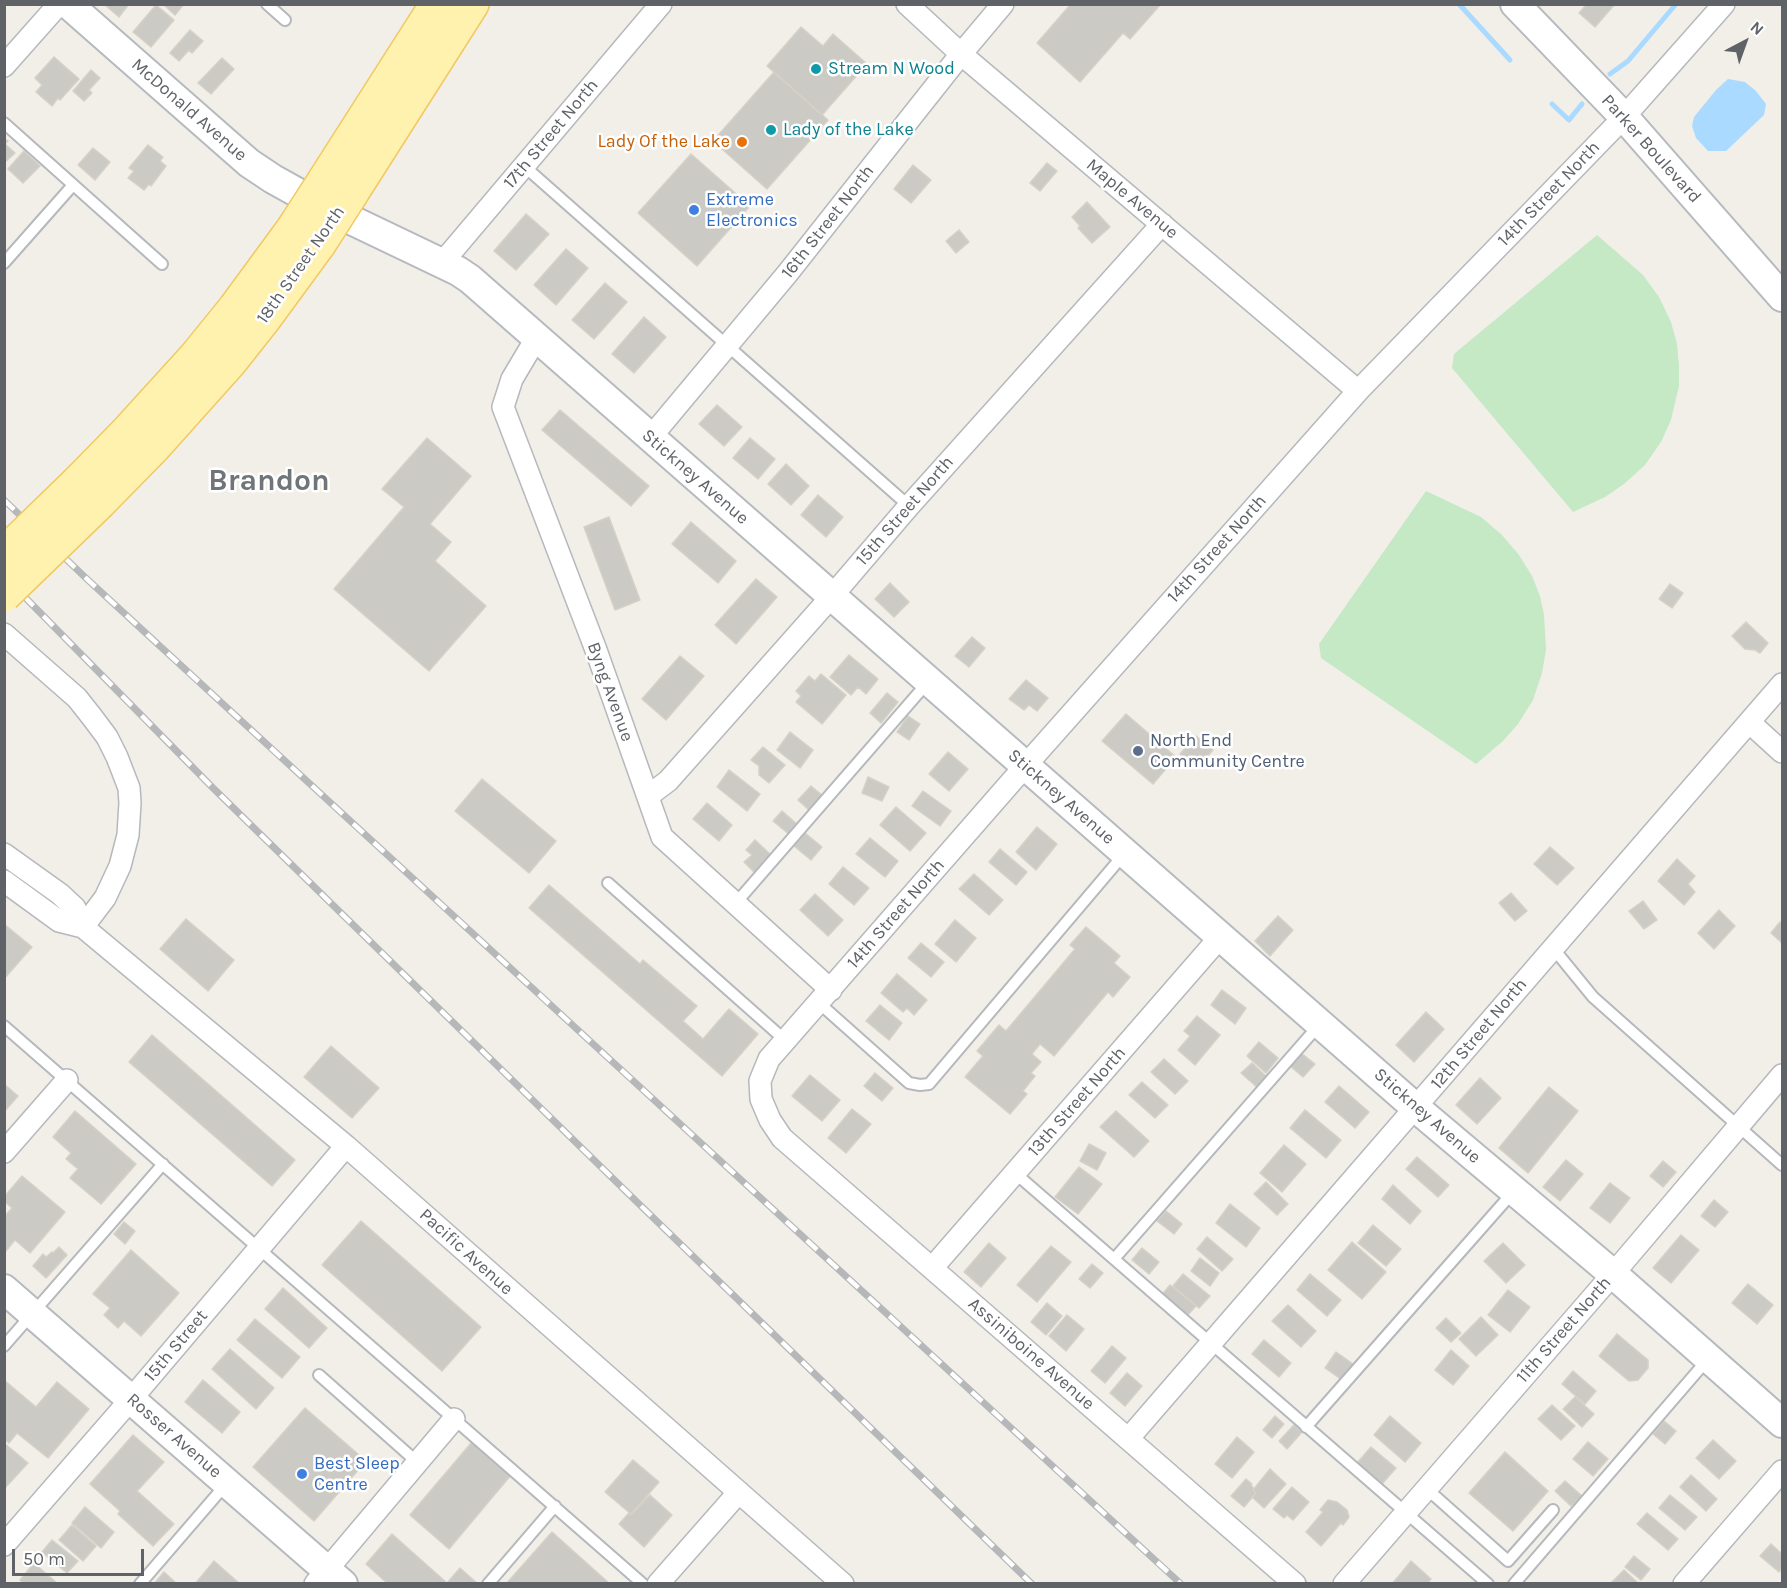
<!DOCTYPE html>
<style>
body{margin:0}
#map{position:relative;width:1787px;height:1588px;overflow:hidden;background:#f1efe8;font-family:Karla,sans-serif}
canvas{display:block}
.frame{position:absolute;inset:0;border:6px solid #5f6368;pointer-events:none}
.north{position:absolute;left:1715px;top:12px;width:60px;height:60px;-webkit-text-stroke:4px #fff;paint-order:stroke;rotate:41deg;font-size:16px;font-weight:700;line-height:24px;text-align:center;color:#5f6368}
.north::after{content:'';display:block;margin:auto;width:21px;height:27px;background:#5f6368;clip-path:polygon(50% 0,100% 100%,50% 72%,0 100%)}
.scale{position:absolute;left:12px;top:1549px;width:132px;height:27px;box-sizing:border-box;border:3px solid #5f6368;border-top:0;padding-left:8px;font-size:18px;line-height:21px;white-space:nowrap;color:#5f6368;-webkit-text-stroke:4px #fff;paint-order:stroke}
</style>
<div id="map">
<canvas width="1787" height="1588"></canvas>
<div class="frame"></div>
<div class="north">N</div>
<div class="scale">50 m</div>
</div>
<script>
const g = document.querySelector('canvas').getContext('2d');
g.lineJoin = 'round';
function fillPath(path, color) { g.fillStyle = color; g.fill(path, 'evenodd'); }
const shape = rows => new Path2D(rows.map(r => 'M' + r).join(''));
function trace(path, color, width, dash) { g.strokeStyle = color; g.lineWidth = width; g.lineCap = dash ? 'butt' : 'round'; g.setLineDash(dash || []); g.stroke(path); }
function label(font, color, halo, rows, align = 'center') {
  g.font = font + ' Karla,sans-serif'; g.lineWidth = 5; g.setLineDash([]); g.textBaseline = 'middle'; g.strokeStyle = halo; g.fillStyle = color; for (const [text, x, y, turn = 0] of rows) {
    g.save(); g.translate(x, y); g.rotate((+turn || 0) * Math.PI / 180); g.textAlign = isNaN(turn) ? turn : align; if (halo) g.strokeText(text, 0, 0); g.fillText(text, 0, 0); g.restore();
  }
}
const green = shape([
 [1597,235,1643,275,1659,297,1671,322,1677,344,1679,366,1679,386,1671,420,1661,442,1645,465,1624,484,1605,497,1573,512,1452,368,1454,354],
 [1426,491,1481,517,1502,535,1519,555,1532,576,1540,596,1544,615,1546,650,1542,673,1533,700,1518,724,1503,741,1476,764,1321,658,1319,644]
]);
const water = shape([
 [1728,79,1745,82,1756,91,1766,104,1764,115,1726,151,1708,151,1696,138,1692,126,1694,117,1716,90]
]);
const stream = shape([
 [1459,4,1510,60],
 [1610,74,1628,61,1676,4],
 [1552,104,1569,120,1582,104]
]);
const building = shape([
 [104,4,129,4,119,17,104,4],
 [163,4,184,4,175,15,163,4],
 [1071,4,1161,4,1130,39,1123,33,1080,82,1037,43,1071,4],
 [1587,4,1615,4,1595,27,1579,13,1587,4],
 [156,5,174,20,151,47,133,32,156,5],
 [801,27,823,46,833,34,867,64,822,115,767,66,801,27],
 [190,30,203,41,192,53,189,50,179,61,170,53,190,30],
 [54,57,79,79,60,100,58,98,52,106,36,92,42,85,35,78,54,57],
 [222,58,234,69,211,94,198,83,222,58],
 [91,70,100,78,89,90,92,93,84,101,73,91,91,70],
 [774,72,828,120,767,189,713,141,774,72],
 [4,139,8,141,5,144,15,153,4,163,4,139],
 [148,145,163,157,160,161,166,166,151,186,149,184,144,190,128,178,134,171,129,168,148,145],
 [93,148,110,162,95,180,78,165,93,148],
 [24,151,40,166,23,183,8,169,24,151],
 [691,154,750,206,697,266,638,213,691,154],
 [1047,163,1057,171,1040,191,1030,183,1047,163],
 [913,165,931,180,911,203,894,189,913,165],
 [1087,202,1110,227,1092,243,1078,228,1080,226,1072,217,1087,202],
 [526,214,549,234,516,270,494,251,526,214],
 [959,230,969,242,956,253,946,241,959,230],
 [566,249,588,268,556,305,534,285,566,249],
 [605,283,627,302,594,339,572,320,605,283],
 [644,317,666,337,634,373,612,354,644,317],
 [717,405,742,427,724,446,699,424,717,405],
 [560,410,649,486,631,506,542,430,560,410],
 [427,438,471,476,430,524,451,542,435,561,486,606,429,671,334,589,404,507,382,489,427,438],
 [750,438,775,459,758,479,733,458,750,438],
 [786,464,809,486,791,505,768,484,786,464],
 [818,495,843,517,826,537,801,515,818,495],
 [609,517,640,600,615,610,584,527,609,517],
 [691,522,736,561,718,583,672,544,691,522],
 [756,579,777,597,736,644,715,625,756,579],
 [890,583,909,602,894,617,875,599,890,583],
 [1670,584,1683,593,1672,608,1659,599,1670,584],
 [1746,622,1768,643,1760,653,1755,650,1745,649,1732,636,1746,622],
 [972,637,985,648,969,667,955,656,972,637],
 [849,655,878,679,866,694,858,687,851,695,830,677,849,655],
 [680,656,704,676,666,720,642,699,680,656],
 [821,674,846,695,822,724,796,702,801,696,796,691,809,676,815,681,821,674],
 [1026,680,1048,698,1037,711,1029,705,1024,710,1009,699,1026,680],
 [887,693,898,702,881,723,870,713,887,693],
 [1126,714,1176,757,1153,784,1102,741,1126,714],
 [908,716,920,724,909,740,897,732,908,716],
 [790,732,813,750,800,768,777,750,790,732],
 [1196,736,1213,750,1197,768,1180,754,1196,736],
 [763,747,785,765,769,783,759,775,759,766,751,760,763,747],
 [948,752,968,769,949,791,929,774,948,752],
 [729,770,760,794,747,811,717,787,729,770],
 [868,777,889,787,882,801,862,793,868,777],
 [482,779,556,841,529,873,455,811,482,779],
 [811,786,823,796,810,811,798,800,811,786],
 [923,791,951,811,940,826,912,806,923,791],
 [707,803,732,825,719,841,693,819,707,803],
 [896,807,926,833,910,851,880,825,896,807],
 [782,811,798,825,790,835,773,821,782,811],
 [1037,827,1057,844,1036,870,1016,852,1037,827],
 [805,833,822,847,811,860,794,846,805,833],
 [870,838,898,861,885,877,856,854,870,838],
 [755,840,772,856,755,873,744,862,752,855,746,850,755,840],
 [1550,847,1574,868,1557,885,1534,864,1550,847],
 [1000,849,1027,872,1016,885,989,862,1000,849],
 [1677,859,1695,876,1688,884,1695,892,1684,905,1658,881,1677,859],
 [843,867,869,888,854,905,829,884,843,867],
 [974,874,1003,900,989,915,959,889,974,874],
 [549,885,640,964,643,960,697,1006,683,1021,703,1039,729,1009,758,1034,722,1076,529,908,549,885],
 [1511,893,1527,911,1515,921,1499,903,1511,893],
 [815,894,843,920,828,936,800,910,815,894],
 [1643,901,1657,920,1644,929,1629,911,1643,901],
 [1719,910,1735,926,1714,949,1698,933,1719,910],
 [1278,916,1293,930,1270,956,1255,941,1278,916],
 [186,919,234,960,208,991,160,949,186,919],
 [955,920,976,938,956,962,935,944,955,920],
 [1780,922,1782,924,1782,943,1771,933,1780,922],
 [4,924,32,947,4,979,4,924],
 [1086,927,1120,956,1114,963,1130,977,1113,997,1108,992,1054,1056,1040,1044,1032,1054,1041,1062,1031,1073,1035,1076,1023,1091,1027,1094,1010,1114,965,1077,983,1056,977,1051,999,1025,1006,1031,1075,949,1070,945,1086,927],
 [921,943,944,962,931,977,908,958,921,943],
 [897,974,927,1000,914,1015,907,1008,903,1012,881,993,897,974],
 [1222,990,1246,1008,1235,1024,1211,1005,1222,990],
 [880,1005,902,1023,889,1040,866,1021,880,1005],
 [1426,1012,1444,1029,1414,1062,1396,1045,1426,1012],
 [1197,1016,1220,1035,1195,1065,1178,1050,1190,1036,1184,1031,1197,1016],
 [152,1035,295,1160,272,1186,129,1062,152,1035],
 [1259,1042,1278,1058,1266,1073,1247,1056,1259,1042],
 [331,1046,379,1088,352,1118,304,1077,331,1046],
 [1301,1053,1315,1064,1303,1077,1290,1066,1301,1053],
 [1164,1059,1188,1081,1175,1094,1151,1072,1164,1059],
 [1252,1063,1268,1078,1258,1088,1241,1073,1252,1063],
 [875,1073,893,1088,882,1101,864,1086,875,1073],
 [810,1075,840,1100,822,1121,792,1096,810,1075],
 [1480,1078,1501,1098,1477,1124,1456,1105,1480,1078],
 [1142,1082,1168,1105,1155,1118,1129,1095,1142,1082],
 [4,1084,18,1096,4,1112,4,1084],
 [1339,1086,1369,1112,1355,1128,1325,1102,1339,1086],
 [1549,1087,1578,1111,1528,1173,1499,1148,1549,1087],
 [852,1109,871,1124,846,1153,828,1138,852,1109],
 [1305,1110,1341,1140,1326,1158,1290,1128,1305,1110],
 [75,1111,136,1164,101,1204,70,1178,78,1169,66,1159,71,1153,53,1137,75,1111],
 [1116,1111,1149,1141,1134,1157,1100,1127,1116,1111],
 [1089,1144,1106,1153,1097,1170,1080,1161,1089,1144],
 [1284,1145,1306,1164,1282,1192,1260,1173,1284,1145],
 [1417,1157,1449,1185,1438,1197,1406,1169,1417,1157],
 [1566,1160,1583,1174,1560,1201,1543,1187,1566,1160],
 [1663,1161,1676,1172,1663,1187,1650,1176,1663,1161],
 [1079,1167,1102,1184,1078,1214,1055,1197,1079,1167],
 [22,1176,65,1212,30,1253,15,1240,6,1251,4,1250,4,1217,12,1208,4,1201,4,1197,22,1176],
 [1266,1182,1288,1204,1277,1215,1254,1194,1266,1182],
 [1610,1183,1630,1198,1610,1223,1590,1208,1610,1183],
 [1393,1185,1421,1211,1410,1224,1382,1199,1393,1185],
 [1714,1200,1728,1212,1715,1227,1701,1216,1714,1200],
 [1230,1204,1260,1228,1246,1247,1216,1223,1230,1204],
 [1166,1211,1182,1224,1174,1234,1157,1221,1166,1211],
 [361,1221,481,1327,442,1371,322,1265,361,1221],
 [124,1222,135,1231,125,1244,114,1234,124,1222],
 [1373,1225,1401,1249,1386,1266,1358,1243,1373,1225],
 [1681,1235,1699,1250,1671,1283,1653,1268,1681,1235],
 [1207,1237,1233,1259,1222,1271,1197,1249,1207,1237],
 [1352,1242,1386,1272,1362,1299,1328,1270,1352,1242],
 [989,1243,1006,1258,981,1287,964,1272,989,1243],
 [1503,1243,1525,1265,1506,1283,1484,1261,1503,1243],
 [1051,1246,1071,1262,1037,1302,1017,1285,1051,1246],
 [59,1247,67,1255,46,1278,33,1266,43,1254,46,1257,52,1252,53,1253,59,1247],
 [1142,1248,1159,1262,1149,1274,1132,1260,1142,1248],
 [131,1250,179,1293,141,1336,124,1321,118,1328,104,1315,110,1308,93,1294,131,1250],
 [1200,1258,1219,1273,1210,1286,1191,1271,1200,1258],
 [1092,1264,1103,1273,1090,1288,1079,1279,1092,1264],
 [1183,1274,1210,1296,1199,1308,1173,1286,1183,1274],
 [1310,1274,1341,1300,1327,1316,1297,1290,1310,1274],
 [1748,1284,1773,1305,1757,1324,1732,1303,1748,1284],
 [1170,1285,1196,1306,1185,1318,1160,1297,1170,1285],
 [283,1288,327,1328,309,1348,265,1309,283,1288],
 [1508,1290,1530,1307,1510,1332,1488,1315,1508,1290],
 [1047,1303,1062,1316,1046,1335,1031,1322,1047,1303],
 [1288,1305,1316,1331,1301,1347,1272,1321,1288,1305],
 [1067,1315,1084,1329,1066,1351,1049,1336,1067,1315],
 [1481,1317,1498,1335,1476,1356,1459,1339,1481,1317],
 [1446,1318,1461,1333,1451,1342,1436,1328,1446,1318],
 [255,1319,300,1357,282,1378,237,1340,255,1319],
 [1617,1334,1648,1360,1648,1368,1638,1380,1629,1381,1599,1356,1617,1334],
 [1264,1340,1291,1363,1279,1377,1252,1354,1264,1340],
 [1112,1346,1126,1358,1105,1383,1091,1371,1112,1346],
 [230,1349,274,1388,256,1409,212,1369,230,1349],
 [1451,1350,1469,1366,1453,1385,1435,1370,1451,1350],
 [1336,1352,1353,1364,1342,1380,1325,1368,1336,1352],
 [1573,1371,1596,1391,1585,1404,1562,1384,1573,1371],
 [1127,1373,1142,1386,1125,1406,1110,1393,1127,1373],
 [4,1380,36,1407,57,1382,89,1409,48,1458,17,1433,9,1443,4,1439,4,1380],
 [203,1380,240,1412,222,1433,185,1402,203,1380],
 [1575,1397,1594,1414,1582,1427,1563,1409,1575,1397],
 [1552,1405,1575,1426,1561,1440,1538,1419,1552,1405],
 [305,1408,366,1461,314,1521,253,1467,305,1408],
 [1275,1416,1284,1424,1272,1438,1263,1430,1275,1416],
 [1390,1416,1421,1443,1405,1462,1374,1435,1390,1416],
 [1664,1421,1676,1431,1665,1444,1653,1434,1664,1421],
 [1294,1425,1302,1432,1287,1449,1279,1441,1294,1425],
 [133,1435,164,1462,137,1491,174,1524,153,1546,118,1514,120,1511,90,1484,133,1435],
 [1237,1437,1254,1452,1232,1478,1215,1464,1237,1437],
 [1713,1440,1736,1461,1719,1479,1696,1458,1713,1440],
 [472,1442,511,1475,449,1549,410,1515,472,1442],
 [1588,1442,1608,1459,1593,1476,1573,1459,1588,1442],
 [4,1443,28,1463,4,1489,4,1443],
 [1371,1447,1396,1468,1382,1484,1357,1463,1371,1447],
 [1505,1452,1548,1491,1513,1531,1469,1493,1505,1452],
 [633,1460,659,1482,631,1514,605,1492,633,1460],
 [1270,1469,1286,1484,1264,1508,1252,1497,1256,1493,1253,1490,1270,1469],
 [1691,1475,1717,1499,1706,1511,1680,1487,1691,1475],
 [1246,1479,1252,1484,1251,1485,1254,1489,1253,1490,1256,1493,1244,1507,1231,1496,1246,1479],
 [1565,1481,1582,1496,1571,1506,1555,1491,1565,1481],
 [1292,1487,1309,1502,1293,1520,1287,1515,1284,1518,1273,1509,1292,1487],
 [650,1495,672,1515,644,1547,619,1524,629,1513,631,1515,650,1495],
 [1670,1495,1697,1517,1685,1530,1659,1508,1670,1495],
 [1328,1500,1337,1502,1347,1510,1349,1517,1343,1525,1341,1523,1321,1546,1306,1532,1323,1512,1320,1510,1328,1500],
 [85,1507,114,1532,101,1548,72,1523,85,1507],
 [1647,1513,1678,1539,1668,1550,1637,1524,1647,1513],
 [72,1525,96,1546,83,1561,59,1540,72,1525],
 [552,1532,610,1584,506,1584,552,1532],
 [392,1534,447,1583,460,1568,478,1584,388,1584,366,1564,392,1534],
 [52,1540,78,1561,67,1573,42,1552,52,1540],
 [1771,1544,1782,1554,1782,1568,1779,1572,1760,1556,1771,1544],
 [1634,1556,1650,1569,1641,1580,1625,1567,1634,1556],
 [214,1561,240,1584,195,1584,214,1561],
 [1411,1561,1431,1579,1427,1584,1392,1584,1411,1561],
 [34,1563,58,1584,24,1584,20,1580,34,1563],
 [1624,1570,1639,1584,1614,1584,1612,1582,1624,1570],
 [164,1572,177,1584,154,1584,164,1572]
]);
const lane = shape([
 [267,4,285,20],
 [4,123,162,264],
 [524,166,909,506],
 [4,263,73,185],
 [608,883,786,1041],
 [735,904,928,682],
 [1553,948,1593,997,1782,1165],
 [819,1003,909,1083,920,1085,929,1084,1125,853],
 [4,1026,643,1584],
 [1015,1173,1488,1584],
 [1114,1259,1319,1025],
 [4,1346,163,1164],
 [319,1375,417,1462],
 [1306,1427,1514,1191],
 [1427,1489,1508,1561,1553,1510],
 [140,1584,227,1483],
 [488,1584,555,1506],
 [1514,1584,1708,1359]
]);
const street = shape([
 [907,4,961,54,1358,391],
 [4,66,59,4],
 [442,263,661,4],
 [537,337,512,379,503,407,596,650,662,837,831,990],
 [650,438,787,274,961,54,1003,4],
 [4,634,77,698,92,717,107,737,117,757,129,788,130,803,128,835,120,866,105,898,83,927],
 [1749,722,1782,752],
 [648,796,668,781,832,596,909,506,1162,224],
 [4,854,60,894,75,908,83,927],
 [4,881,59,921,83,927,346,1146,843,1584],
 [4,1152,67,1080],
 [933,1267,1221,936],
 [1128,1439,1782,684],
 [4,1545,132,1398,346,1146],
 [315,1584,454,1419],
 [658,1584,739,1492],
 [1295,1584,782,1138,770,1120,761,1099,760,1081,769,1059,1026,765,1358,391,1624,117,1724,4],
 [1344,1584,1613,1274,1782,1075],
 [1684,1584,1782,1471]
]);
const secondary = shape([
 [68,4,249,163,273,179,318,204,458,271,470,279,1416,1108,1613,1274,1782,1423],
 [1515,4,1624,117,1782,297],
 [4,1289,343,1584]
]);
const primary = shape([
 [324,181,437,4],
 [351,194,472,4],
 [77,483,126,433,196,356,235,308,293,229],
 [100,502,153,448,230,362,264,319,319,244]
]);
const rail = shape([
 [4,500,88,580,1181,1584],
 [4,576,213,788,639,1204,1032,1584]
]);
const primaryBridge = shape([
 [293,229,324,181],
 [319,244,351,194],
 [4,554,77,483],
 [4,595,100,502]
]);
const markers = [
 [816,69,6,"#0f9aa8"],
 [771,130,6,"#0f9aa8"],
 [742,142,6,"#e8710a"],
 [694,210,6,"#3f7fe0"],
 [1138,751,6,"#5c6f8a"],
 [302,1474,6,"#3f7fe0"]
];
const cultureNames = [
 ["Stream N Wood",828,69],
 ["Lady of the Lake",783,130]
];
const streetNames = [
 ["McDonald Avenue",189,110,41],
 ["17th Street North",551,134,-50],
 ["Parker Boulevard",1651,149,48],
 ["14th Street North",1549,194,-46],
 ["Maple Avenue",1132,199,40],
 ["16th Street North",828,222,-52],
 ["18th Street North",301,265,-55],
 ["Stickney Avenue",695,477,41],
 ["15th Street North",905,511,-49],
 ["14th Street North",1217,549,-48],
 ["Byng Avenue",610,692,70],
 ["Stickney Avenue",1061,797,41],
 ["14th Street North",896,914,-49],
 ["12th Street North",1479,1034,-50],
 ["13th Street North",1077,1102,-49],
 ["Stickney Avenue",1427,1116,41],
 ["Pacific Avenue",466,1252,42],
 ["11th Street North",1564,1330,-49],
 ["15th Street",176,1346,-50],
 ["Assiniboine Avenue",1031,1354,41],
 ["Rosser Avenue",174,1436,41]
];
const foodNames = [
 ["Lady Of the Lake",730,142]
];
const shopNames = [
 ["Extreme",706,200],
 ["Electronics",706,221],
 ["Best Sleep",314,1464],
 ["Centre",314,1485]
];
const serviceNames = [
 ["North End",1150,741],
 ["Community Centre",1150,762]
];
const townNames = [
 ["Brandon",269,481]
];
fillPath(green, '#c5e8c5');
fillPath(water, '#aadaff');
trace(stream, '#aadaff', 5);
fillPath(building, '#cccac5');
trace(building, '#d6d1c6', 1.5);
trace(lane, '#b5b8bc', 14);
trace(street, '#b5b8bc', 24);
trace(secondary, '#b6babf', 32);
trace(primary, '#f2c960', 36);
trace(lane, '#fff', 10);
trace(street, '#fff', 21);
trace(secondary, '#fff', 28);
trace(primary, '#fff2af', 33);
trace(rail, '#b6b7b8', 7);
trace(rail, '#fff', 4.5, [14]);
trace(primaryBridge, '#f2c960', 36, []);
trace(primaryBridge, '#fff2af', 33);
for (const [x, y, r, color] of markers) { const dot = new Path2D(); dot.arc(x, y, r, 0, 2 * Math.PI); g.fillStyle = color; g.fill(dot); trace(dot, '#fff', 2); }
label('18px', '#0d838f', '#fff', cultureNames, 'left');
label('18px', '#5f6368', '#fff', streetNames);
label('18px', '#c56008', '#fff', foodNames, 'right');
label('18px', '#366cbe', '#fff', shopNames, 'left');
label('18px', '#4e5e75', '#fff', serviceNames, 'left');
label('bold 30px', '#70757a', '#fff', townNames);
</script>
